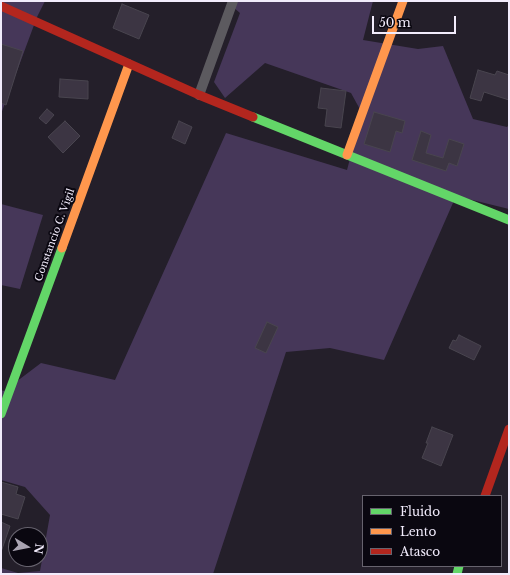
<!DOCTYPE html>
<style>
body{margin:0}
#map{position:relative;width:510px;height:575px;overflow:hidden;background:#241f2a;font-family:"Libre Baskerville",serif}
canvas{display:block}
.frame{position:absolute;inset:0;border:2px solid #f2ecfc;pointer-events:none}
.legend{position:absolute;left:362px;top:495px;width:140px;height:72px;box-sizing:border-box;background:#0a0710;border:1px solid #67636e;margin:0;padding:5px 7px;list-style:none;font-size:12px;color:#f2ecfc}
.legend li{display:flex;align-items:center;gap:8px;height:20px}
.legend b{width:20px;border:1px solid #67636e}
.north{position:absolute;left:8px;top:527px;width:40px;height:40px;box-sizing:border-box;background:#0a0710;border:1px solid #67636e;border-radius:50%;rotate:100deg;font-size:11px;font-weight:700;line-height:16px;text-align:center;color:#f2ecfc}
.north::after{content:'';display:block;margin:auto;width:14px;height:18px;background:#aaa4b2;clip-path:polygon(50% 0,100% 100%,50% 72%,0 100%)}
.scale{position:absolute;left:372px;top:16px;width:84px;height:18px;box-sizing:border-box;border:2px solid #f2ecfc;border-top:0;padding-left:5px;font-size:12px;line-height:14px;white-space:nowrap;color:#f2ecfc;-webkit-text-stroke:3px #0a0710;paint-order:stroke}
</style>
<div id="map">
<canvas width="510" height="575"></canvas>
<div class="frame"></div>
<ul class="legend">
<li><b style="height:5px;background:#63d668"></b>Fluido</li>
<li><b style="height:5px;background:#ff974d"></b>Lento</li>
<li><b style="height:5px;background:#b3261e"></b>Atasco</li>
</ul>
<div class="north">N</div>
<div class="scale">50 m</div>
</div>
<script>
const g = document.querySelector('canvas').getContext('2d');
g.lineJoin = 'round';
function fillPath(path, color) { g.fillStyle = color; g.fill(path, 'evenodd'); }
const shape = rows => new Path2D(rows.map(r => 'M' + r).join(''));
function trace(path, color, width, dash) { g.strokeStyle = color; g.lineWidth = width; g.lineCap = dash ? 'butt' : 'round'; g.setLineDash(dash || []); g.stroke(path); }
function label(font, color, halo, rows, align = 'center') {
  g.font = font + ' "Libre Baskerville",serif'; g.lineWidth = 4; g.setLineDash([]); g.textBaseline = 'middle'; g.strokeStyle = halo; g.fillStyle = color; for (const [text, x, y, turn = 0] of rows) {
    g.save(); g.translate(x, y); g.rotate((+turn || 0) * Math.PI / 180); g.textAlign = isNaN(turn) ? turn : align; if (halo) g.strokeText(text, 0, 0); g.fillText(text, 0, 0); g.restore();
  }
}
const green = shape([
 [1,1,45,1,37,17,1,114],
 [226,1,373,1,363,40,418,49,443,46,473,119,507,127,509,125,509,209,456,196,384,360,330,348,286,352,213,574,1,574,1,568,18,573,40,571,50,515,25,487,1,480,1,390,4,391,41,363,115,380,226,133,347,170,362,113,351,93,265,63,225,98,214,82,240,13],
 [1,204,43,215,20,289,1,285]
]);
const building = shape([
 [122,4,149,15,139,39,113,28,122,4],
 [1,44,23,51,6,105,1,103,1,44],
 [478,70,495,75,497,71,509,75,509,100,484,92,481,101,470,98,478,70],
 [60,79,88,81,88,99,59,97,60,79],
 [321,88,346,91,341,128,325,126,327,109,318,108,321,88],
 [47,109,54,115,46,124,39,118,47,109],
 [374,112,405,121,402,133,396,131,390,152,364,144,374,112],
 [65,121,80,136,63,153,48,137,65,121],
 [179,121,192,127,185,144,172,138,179,121],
 [421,131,431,135,426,153,443,158,449,139,464,144,457,166,449,163,446,171,412,160,421,131],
 [267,322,278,327,266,353,255,348,267,322],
 [459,335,481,346,474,360,449,348,453,340,456,341,459,335],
 [432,427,453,435,441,466,422,458,428,443,426,443,432,427],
 [1,482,18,487,16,494,25,497,18,519,1,514,1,482],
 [1,522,10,526,1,552,1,522]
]);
const street = shape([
 [199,95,233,1]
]);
const fast = shape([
 [253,117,509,220],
 [1,414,62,248],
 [457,574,459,566]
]);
const slow = shape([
 [347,155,403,1],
 [62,248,129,64]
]);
const jam = shape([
 [1,6,199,95,253,117],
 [485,496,509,429]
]);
const streetNames = [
 ["Constancio C. Vigil",55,235,-70]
];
fillPath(green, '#463759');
fillPath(building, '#3c3543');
trace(building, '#49454f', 1);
trace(street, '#5c5a5f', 10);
trace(fast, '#63d668', 9);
trace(slow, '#ff974d', 9);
trace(jam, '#b3261e', 9);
label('10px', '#f2ecfc', '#0a0710', streetNames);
</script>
